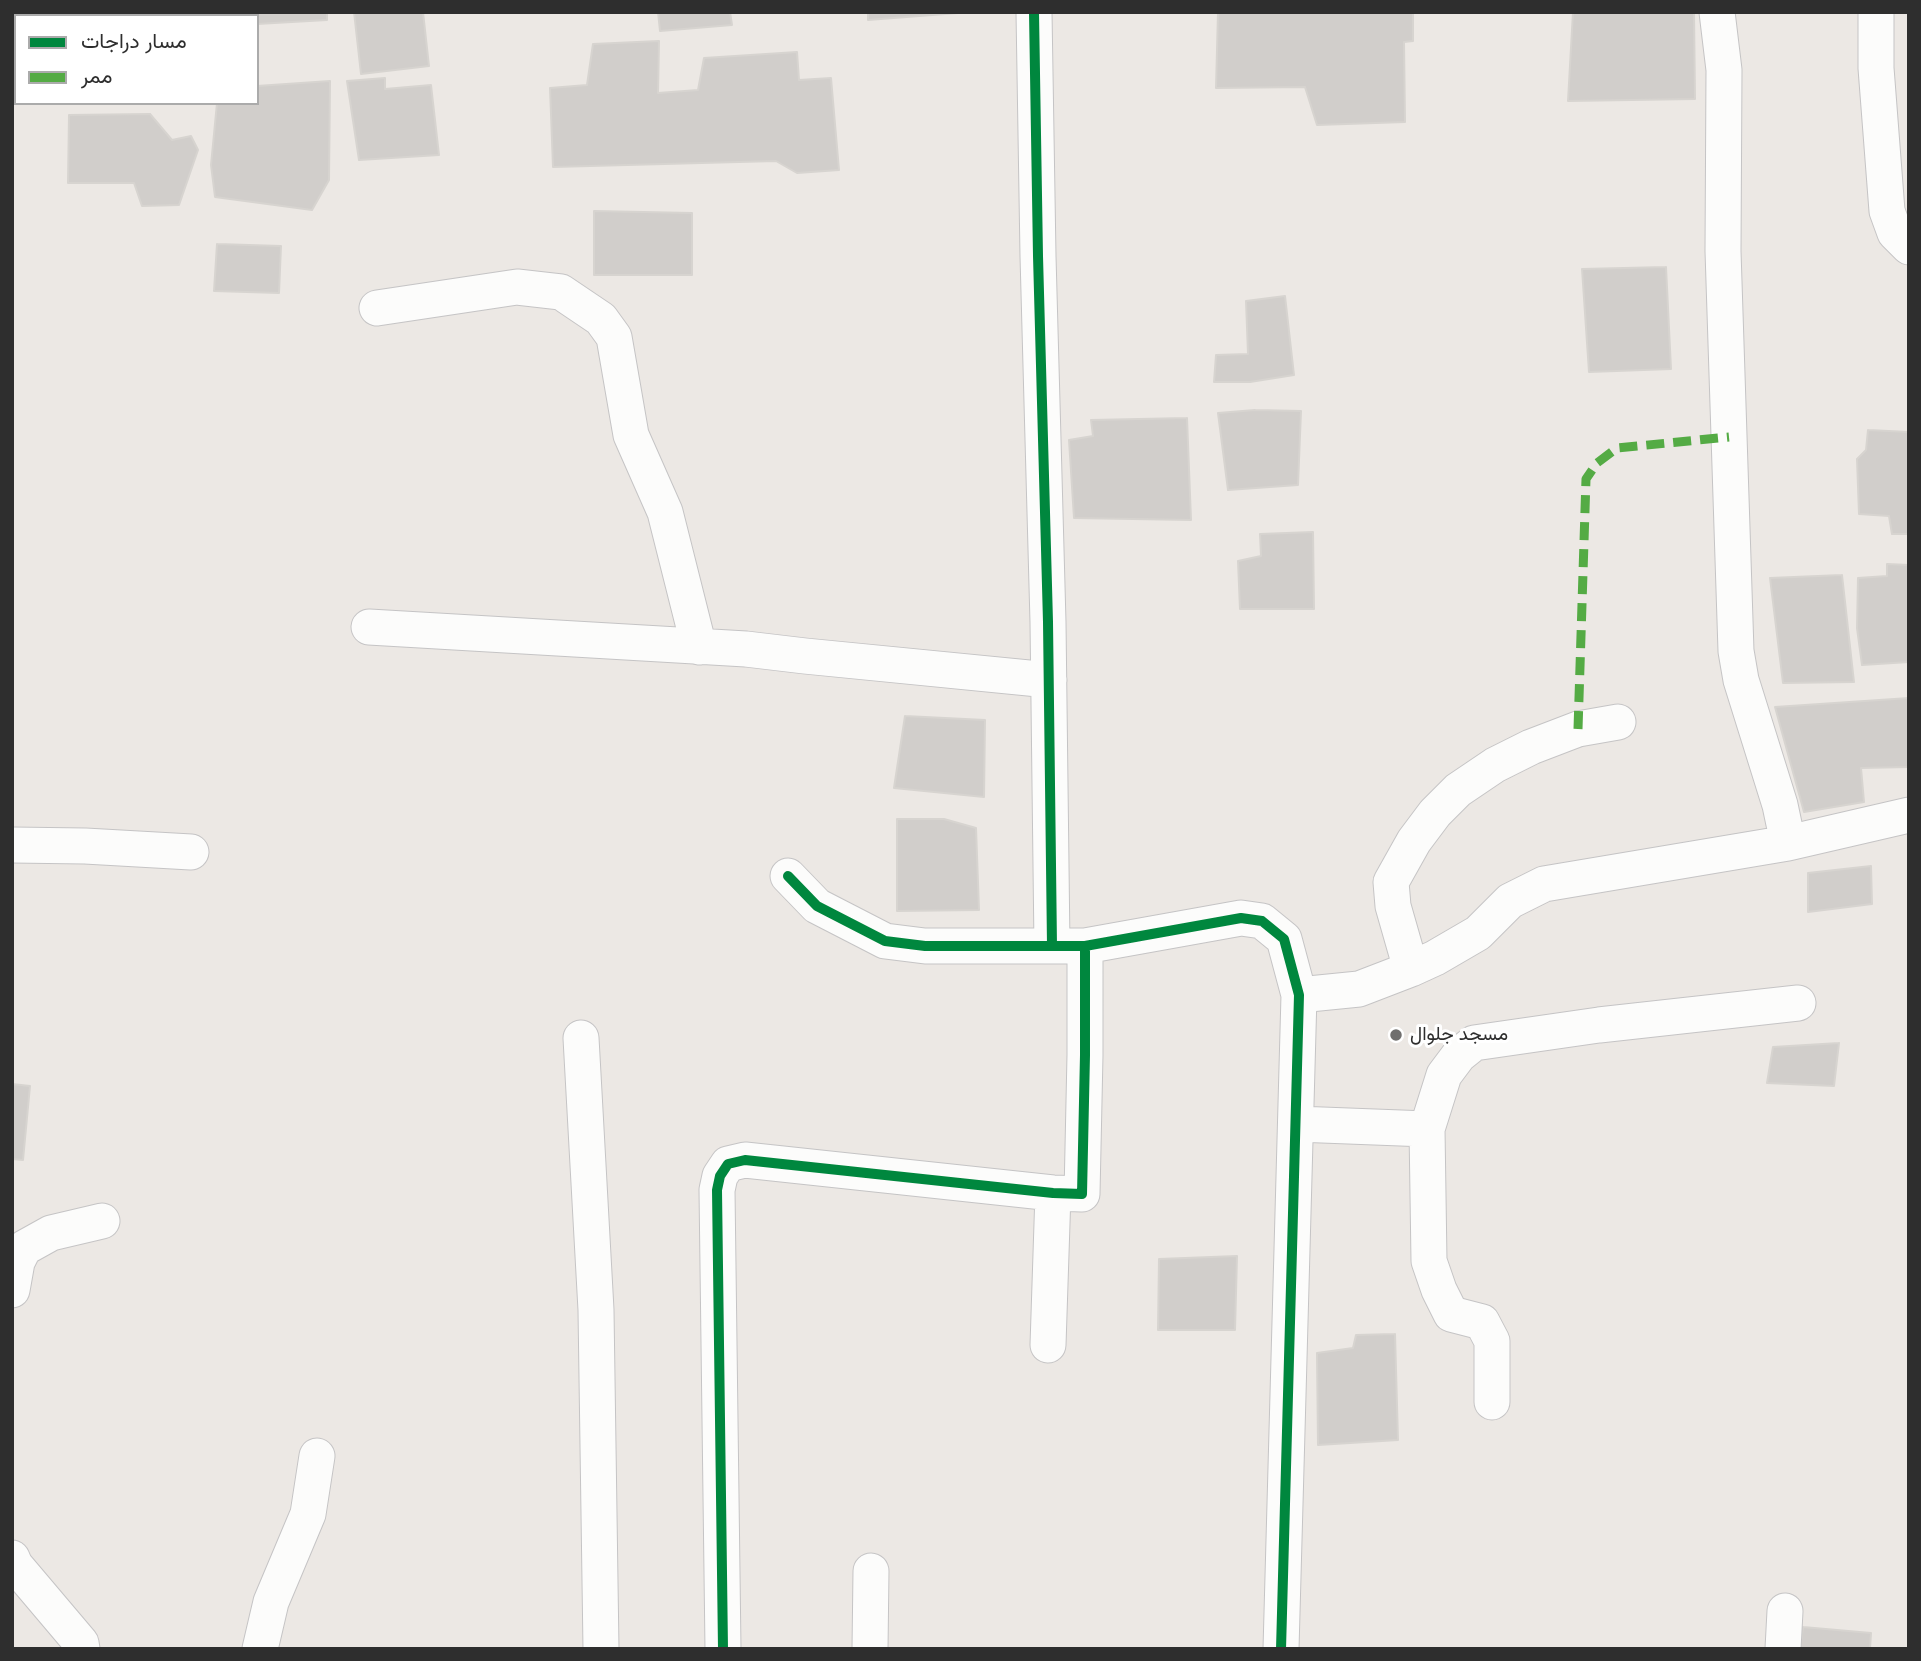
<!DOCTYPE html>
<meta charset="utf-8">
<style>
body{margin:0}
#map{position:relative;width:1921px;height:1661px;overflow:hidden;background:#ece8e4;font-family:"Fira Sans",Vazirmatn,sans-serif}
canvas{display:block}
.frame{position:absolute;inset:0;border:14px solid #2e2e2e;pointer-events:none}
.legend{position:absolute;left:14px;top:14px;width:245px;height:91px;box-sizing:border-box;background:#fff;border:2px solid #ababab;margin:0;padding:9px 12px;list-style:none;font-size:21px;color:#2e2e2e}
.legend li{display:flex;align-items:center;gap:14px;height:35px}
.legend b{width:35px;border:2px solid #ababab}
</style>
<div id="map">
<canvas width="1921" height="1661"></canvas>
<div class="frame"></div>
<ul class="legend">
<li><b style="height:9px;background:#00873e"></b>مسار دراجات</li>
<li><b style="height:9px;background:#54ab44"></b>ممر</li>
</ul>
</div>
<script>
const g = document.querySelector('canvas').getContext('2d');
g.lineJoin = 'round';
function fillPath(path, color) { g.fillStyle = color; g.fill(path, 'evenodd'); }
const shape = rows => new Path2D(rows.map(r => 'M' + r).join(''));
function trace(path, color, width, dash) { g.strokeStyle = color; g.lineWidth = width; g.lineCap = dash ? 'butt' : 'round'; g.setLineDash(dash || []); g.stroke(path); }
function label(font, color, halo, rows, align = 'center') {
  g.font = font + ' "Fira Sans",Vazirmatn,sans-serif'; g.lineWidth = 6; g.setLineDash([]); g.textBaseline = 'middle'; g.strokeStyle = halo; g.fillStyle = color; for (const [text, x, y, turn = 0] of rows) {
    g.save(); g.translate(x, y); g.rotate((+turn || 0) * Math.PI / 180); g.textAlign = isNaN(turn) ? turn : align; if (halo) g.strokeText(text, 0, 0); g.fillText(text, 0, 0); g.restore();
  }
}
const building = shape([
 [242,12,327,12,327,20,257,24,257,16,242,16,242,12],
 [354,12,423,12,429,66,361,74,354,12],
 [658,12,730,12,732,25,660,31,658,12],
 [868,12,958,12,958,13,868,20,868,12],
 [1218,12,1413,12,1413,41,1404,42,1405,122,1317,125,1305,87,1216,88,1218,12],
 [1573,12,1694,12,1695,99,1568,101,1573,12],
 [659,41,658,93,698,90,704,58,797,52,799,80,831,78,839,170,797,173,776,161,553,167,550,88,587,85,593,44,659,41],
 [385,78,385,89,431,85,439,155,359,160,347,81,385,78],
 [330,81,329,180,312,210,215,197,211,165,217,103,257,103,257,86,330,81],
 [150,114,172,140,191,136,198,150,179,205,142,206,134,183,68,183,69,115,150,114],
 [594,211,692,213,692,275,594,275,594,211],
 [217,244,281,246,279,293,214,291,217,244],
 [1666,267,1671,369,1589,372,1582,269,1666,267],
 [1285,296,1294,375,1250,382,1214,382,1216,355,1248,354,1246,301,1285,296],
 [1255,410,1301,411,1298,485,1228,490,1218,413,1255,410],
 [1187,418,1191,520,1074,518,1069,440,1093,436,1091,420,1187,418],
 [1868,430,1909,432,1909,534,1892,534,1889,516,1859,514,1857,459,1866,450,1868,430],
 [1313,532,1314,609,1240,609,1238,561,1261,556,1260,534,1313,532],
 [1887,564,1909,565,1909,662,1862,665,1857,628,1858,578,1887,576,1887,564],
 [1842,575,1854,682,1783,683,1770,578,1842,575],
 [1909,698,1909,767,1861,768,1864,802,1804,812,1775,707,1909,698],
 [905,716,985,720,984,797,894,788,905,716],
 [897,819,944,819,976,828,979,910,897,911,897,819],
 [1871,866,1872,904,1808,912,1808,873,1871,866],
 [1839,1043,1834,1086,1767,1083,1773,1047,1839,1043],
 [12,1084,30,1086,23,1160,12,1159,12,1084],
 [1237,1256,1235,1330,1158,1330,1159,1259,1237,1256],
 [1395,1334,1398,1440,1318,1445,1317,1353,1353,1348,1356,1335,1395,1334],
 [1803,1627,1871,1633,1870,1649,1800,1649,1803,1627]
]);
const street = shape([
 [1034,12,1038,256,1048,622,1052,946],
 [1717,12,1724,70,1723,251,1736,651,1741,680,1780,805,1788,843],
 [1876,12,1876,68,1887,211,1895,233,1909,247],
 [144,16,162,12],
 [12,20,16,20],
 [377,308,517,287,561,292,601,319,614,337,631,435,665,512,699,647],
 [369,627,746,649,805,656,1049,680],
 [12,845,85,846,191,852],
 [788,876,817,906,885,941,925,946,1085,946,1241,918,1262,921,1284,939,1299,995,1281,1649],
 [1411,969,1393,906,1391,882,1414,841,1435,813,1458,790,1495,765,1531,747,1578,729,1618,722],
 [1299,995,1359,989,1411,969,1435,958,1478,933,1510,901,1544,884,1788,843,1909,815],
 [581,1038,596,1310,601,1649],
 [1296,1124,1427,1129],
 [12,1290,17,1262,24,1248,51,1233,102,1221],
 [1048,1345,1053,1193],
 [1492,1402,1492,1341,1482,1322,1451,1314,1439,1290,1429,1261,1427,1129,1444,1075,1459,1055,1474,1043,1599,1025,1798,1003],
 [12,1558,15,1565,81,1643,82,1649],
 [260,1649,271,1602,308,1514,317,1456],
 [723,1649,717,1190,720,1176,728,1164,745,1160,1053,1193,1082,1194,1085,1055,1085,946],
 [870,1649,871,1571],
 [1783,1649,1785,1611]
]);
const quiet = shape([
 [1578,729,1586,479,1597,463,1617,448,1729,437]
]);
const cycleway = shape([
 [1034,12,1038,256,1048,622,1052,946],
 [788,876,817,906,885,941,925,946,1085,946,1241,918,1262,921,1284,939,1299,995,1281,1649],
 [723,1649,717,1190,720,1176,728,1164,745,1160,1053,1193,1082,1194,1085,1055,1085,946]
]);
const markers = [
 [1396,1035,7,"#706f6e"]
];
const poiNames = [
 ["مسجد جلوال",1410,1035]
];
fillPath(building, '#d1cecb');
trace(building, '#d7d4d0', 2);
trace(street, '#c5c4c5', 37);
trace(street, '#fcfcfb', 35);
trace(quiet, '#54ab44', 9, [18, 9]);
trace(cycleway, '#00873e', 10);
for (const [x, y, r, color] of markers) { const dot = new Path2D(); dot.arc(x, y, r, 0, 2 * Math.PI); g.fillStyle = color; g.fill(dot); trace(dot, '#fff', 2.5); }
label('19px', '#2e2e2e', '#fff', poiNames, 'left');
</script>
